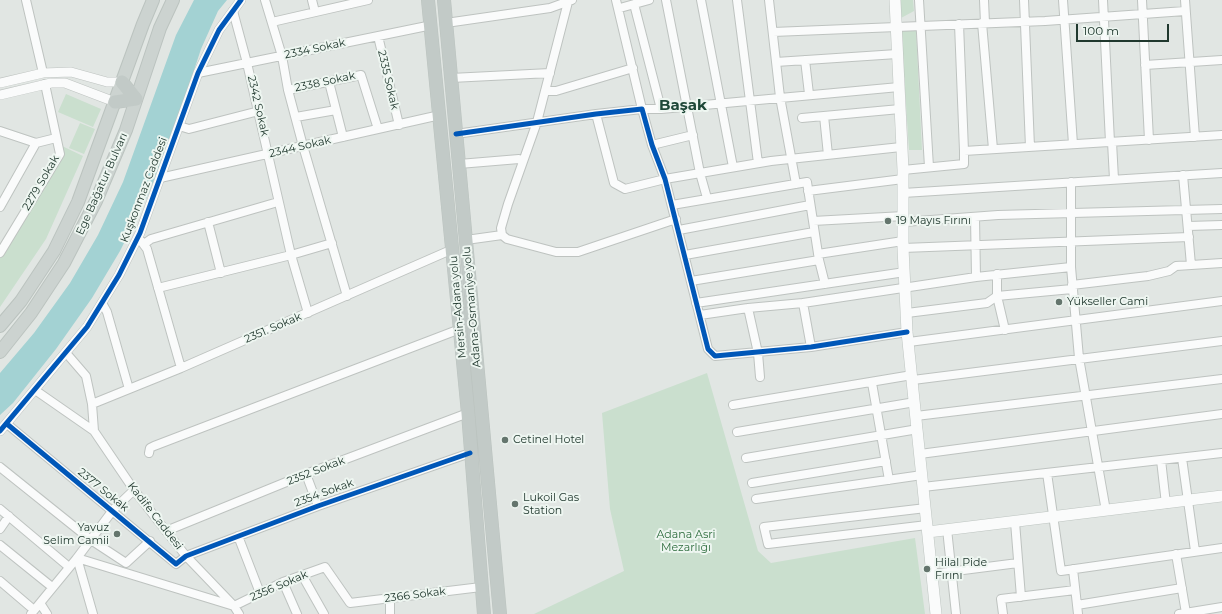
<!DOCTYPE html>
<meta charset="utf-8">
<style>
body{margin:0}
#map{position:relative;width:1222px;height:614px;overflow:hidden;background:#e1e6e3;font-family:Montserrat,sans-serif}
canvas{display:block}
.scale{position:absolute;left:1076px;top:24px;width:93px;height:18px;box-sizing:border-box;border:2px solid #20382e;border-top:0;padding-left:5px;font-size:12px;line-height:14px;white-space:nowrap;color:#20382e;-webkit-text-stroke:3px #eef6f1;paint-order:stroke}
</style>
<div id="map">
<canvas width="1222" height="614"></canvas>
<div class="scale">100 m</div>
</div>
<script>
const g = document.querySelector('canvas').getContext('2d');
g.lineJoin = 'round';
function fillPath(path, color) { g.fillStyle = color; g.fill(path, 'evenodd'); }
const shape = rows => new Path2D(rows.map(r => 'M' + r).join(''));
function trace(path, color, width, dash) { g.strokeStyle = color; g.lineWidth = width; g.lineCap = dash ? 'butt' : 'round'; g.setLineDash(dash || []); g.stroke(path); }
function label(font, color, halo, rows, align = 'center') {
  g.font = font + ' Montserrat,sans-serif'; g.lineWidth = 4; g.setLineDash([]); g.textBaseline = 'middle'; g.strokeStyle = halo; g.fillStyle = color; for (const [text, x, y, turn = 0] of rows) {
    g.save(); g.translate(x, y); g.rotate((+turn || 0) * Math.PI / 180); g.textAlign = isNaN(turn) ? turn : align; if (halo) g.strokeText(text, 0, 0); g.fillText(text, 0, 0); g.restore();
  }
}
const green = shape([
 [900,0,913,0,914,11,901,18],
 [916,29,922,150,909,150,901,30],
 [66,94,101,109,93,127,58,112],
 [80,123,95,129,84,154,69,148],
 [62,146,83,156,46,239,0,307,0,257,61,157],
 [707,373,758,551,771,563,915,538,925,614,534,614,624,571,610,509,602,413]
]);
const water = shape([
 [194,0,227,0,218,11,201,49,177,122,148,195,120,251,92,298,56,349,13,403,0,415,0,373,34,333,70,283,98,235,123,182,176,35]
]);
const minor = shape([
 [26,0,43,73],
 [265,0,282,56,288,90,303,146,347,296],
 [312,0,315,12],
 [616,0,642,109,661,109,899,87],
 [666,0,700,173,707,198],
 [701,0,733,167],
 [737,0,758,163],
 [769,0,780,97,796,184],
 [919,0,929,167],
 [984,0,985,23],
 [1024,0,1030,147],
 [1063,0,1073,144],
 [1103,0,1110,142],
 [1142,0,1149,140],
 [1185,0,1195,137],
 [568,2,537,122,508,204,501,228,502,235,507,239,556,252,578,252,676,219],
 [634,4,661,109],
 [620,8,649,0],
 [233,11,247,63,291,255,308,313],
 [272,22,368,0],
 [446,23,550,8,572,0],
 [982,23,993,149],
 [959,24,964,151],
 [773,32,1045,21,1185,11],
 [378,36,399,125],
 [805,60,809,94],
 [776,62,897,54],
 [1145,65,1222,60],
 [198,73,432,25],
 [451,78,550,73],
 [329,82,343,137],
 [288,90,361,75,378,129],
 [545,91,556,91,633,68],
 [596,114,614,183,625,189,665,179,771,161,901,147],
 [824,116,828,155],
 [296,117,336,110],
 [802,118,900,109],
 [179,126,189,129,259,111],
 [0,131,36,143],
 [456,134,596,114,642,109,652,145,665,179,708,349,715,356,811,347,907,332],
 [1112,142,1114,179],
 [652,145,693,135],
 [459,164,519,159,523,161],
 [903,170,964,164,964,151,1222,135],
 [1183,175,1191,265],
 [160,178,440,115],
 [1071,182,1071,267,1079,358,1106,511],
 [808,191,903,179],
 [903,193,1222,173],
 [672,205,807,182,819,260,825,284],
 [0,207,36,143,56,138],
 [975,217,976,277],
 [813,221,904,216],
 [208,222,221,273],
 [904,222,998,215,1222,209],
 [1188,226,1222,225],
 [679,230,810,205],
 [466,240,502,235],
 [141,241,147,249,181,368],
 [144,244,151,239,278,202],
 [903,248,1189,237],
 [0,253,60,154,45,84],
 [818,254,903,241],
 [685,255,814,232],
 [997,274,997,296,1005,330],
 [691,281,819,260],
 [1072,285,1148,276,1169,271,1176,266,1222,263],
 [158,288,291,255,332,243],
 [102,303,107,312,129,389],
 [696,303,905,272],
 [803,303,811,347],
 [748,308,758,353,760,377],
 [907,313,987,303,997,296,1072,289],
 [700,315,748,308,803,303,976,277,1071,267],
 [909,342,1222,301],
 [67,354,86,376,92,404,94,431],
 [913,380,1222,341],
 [872,383,889,480],
 [35,390,94,431,134,490,166,531,186,556,234,606,239,614],
 [92,404,181,368,453,249],
 [733,405,912,375],
 [916,416,1222,379],
 [7,424,176,564,186,556,318,506,470,453],
 [737,432,915,402],
 [149,453,150,448,154,446,460,329],
 [920,454,1222,414],
 [746,458,918,429],
 [1182,458,1195,551],
 [1161,460,1166,504],
 [0,467,91,540,126,563,150,541],
 [1047,473,1061,571,1222,548],
 [306,474,318,506],
 [752,483,886,461],
 [923,487,1222,453],
 [756,499,922,475],
 [926,508,764,527,768,544,927,525],
 [0,509,69,567],
 [1015,522,1021,597],
 [0,529,9,516],
 [947,529,956,614],
 [166,531,306,474,468,413],
 [238,536,260,593],
 [0,545,52,587],
 [1176,554,1186,613],
 [77,558,234,606,283,582,325,567,350,603,481,587],
 [77,558,93,614],
 [1073,569,1078,614],
 [932,574,1018,563],
 [302,575,324,614],
 [0,581,34,610],
 [283,582,297,614],
 [390,598,390,614],
 [40,603,47,614],
 [1077,605,1182,588],
 [31,614,77,558,113,510,134,490],
 [1003,614,1001,599,1075,590],
 [1179,614,1222,607]
]);
const tertiary = shape([
 [0,83,43,73,71,72,107,82,122,82],
 [0,95,51,83,65,83,115,102],
 [0,431,87,327,119,275,140,233,198,73,219,30,241,0]
]);
const secondary = shape([
 [895,0,903,170,903,248,907,332,936,614],
 [928,532,1222,496]
]);
const primary = shape([
 [0,326,21,301,54,251,78,202,143,24,153,0],
 [0,352,31,313,64,263,96,201,126,130,160,28,173,0]
]);
const trunk = shape([
 [428,0,468,413,484,614],
 [444,0,500,614],
 [115,102,136,99,122,82]
]);
const cycleway = shape([
 [456,134,596,114,642,109,652,145,665,179,708,349,715,356,811,347,907,332],
 [7,424,176,564,186,556,318,506,470,453],
 [0,431,87,327,119,275,140,233,198,73,219,30,241,0]
]);
const markers = [
 [888,221,4,"#64756d"],
 [1059,302,4,"#64756d"],
 [505,440,4,"#64756d"],
 [515,504,4,"#64756d"],
 [117,534,4,"#64756d"],
 [927,569,4,"#64756d"]
];
const streetNames = [
 ["2334 Sokak",315,49,-12],
 ["2335 Sokak",388,80,77],
 ["2338 Sokak",325,82,-12],
 ["2342 Sokak",258,106,77],
 ["2344 Sokak",300,147,-13],
 ["2279 Sokak",41,183,-60],
 ["Ege Bağatur Bulvarı",102,184,-66],
 ["Kuşkonmaz Caddesi",144,190,-69],
 ["Mersin-Adana yolu",458,307,-95],
 ["Adana-Osmaniye yolu",472,307,-95],
 ["2351. Sokak",273,328,-23],
 ["2352 Sokak",316,471,-21],
 ["2377 Sokak",103,490,39],
 ["2354 Sokak",324,493,-20],
 ["Kadife Caddesi",155,516,52],
 ["2356 Sokak",279,586,-23],
 ["2366 Sokak",415,595,-7]
];
const poiNames = [
 ["19 Mayıs Fırını",896,221],
 ["Yükseller Cami",1067,302],
 ["Cetinel Hotel",513,440],
 ["Lukoil Gas",523,498],
 ["Station",523,511],
 ["Yavuz",109,528,"right"],
 ["Selim Camii",109,541,"right"],
 ["Hilal Pide",935,563],
 ["Fırını",935,576]
];
const parkNames = [
 ["Adana Asri",686,535],
 ["Mezarlığı",686,548]
];
const districtNames = [
 ["Başak",683,106]
];
fillPath(green, '#cadfce');
fillPath(water, '#a3d2d3');
trace(minor, '#bec3c0', 10);
trace(tertiary, '#bec3c0', 10);
trace(secondary, '#bdc4c0', 12);
trace(primary, '#bbc3bf', 14);
trace(trunk, '#bbc3bf', 14);
trace(minor, '#fafbfb', 8);
trace(tertiary, '#fafbfb', 9);
trace(secondary, '#fafbfb', 11);
trace(primary, '#ccd3d0', 12);
trace(trunk, '#c2cac7', 13);
trace(cycleway, '#0057b8', 5);
for (const [x, y, r, color] of markers) { const dot = new Path2D(); dot.arc(x, y, r, 0, 2 * Math.PI); g.fillStyle = color; g.fill(dot); trace(dot, '#eef6f1', 1.5); }
label('11px', '#20382e', '#eef6f1', streetNames);
label('11px', '#20382e', '#eef6f1', poiNames, 'left');
label('11px', '#2d6c3d', '#eef6f1', parkNames);
label('bold 15px', '#1e4838', '#eef6f1', districtNames);
</script>
